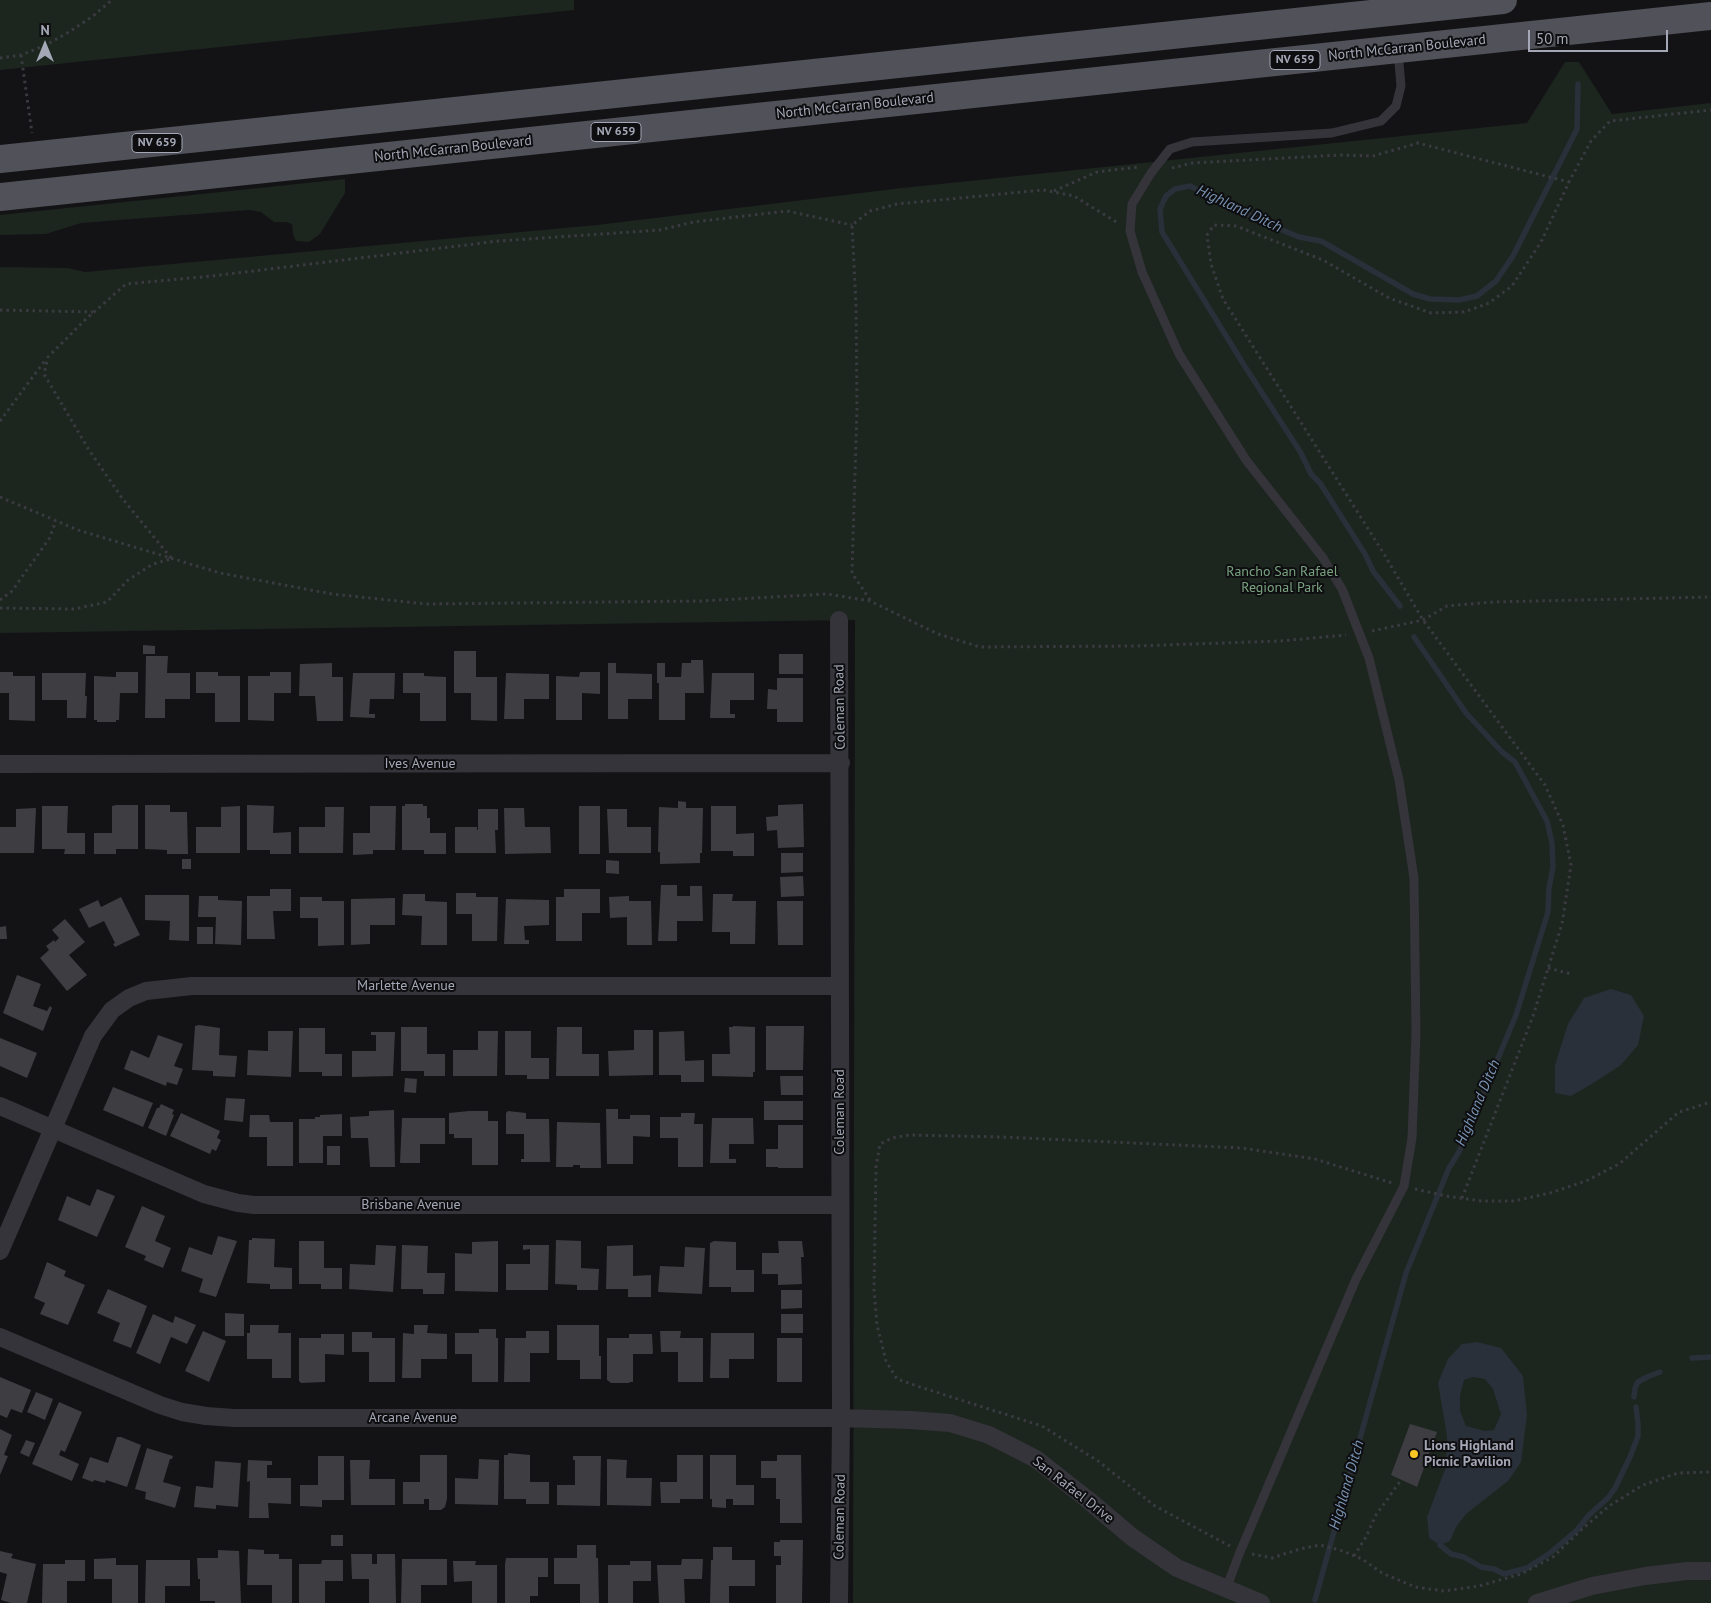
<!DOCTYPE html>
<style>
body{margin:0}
#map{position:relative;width:1711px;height:1603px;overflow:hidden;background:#131315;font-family:"PT Sans",sans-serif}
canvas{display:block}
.north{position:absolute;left:20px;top:20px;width:50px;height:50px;-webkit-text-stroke:4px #0e0e10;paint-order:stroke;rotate:0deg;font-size:14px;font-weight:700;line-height:20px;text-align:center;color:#a4a8b6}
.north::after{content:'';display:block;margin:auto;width:18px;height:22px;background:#a4a8b6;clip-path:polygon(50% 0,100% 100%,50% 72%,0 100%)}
.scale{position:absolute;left:1528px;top:30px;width:140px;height:22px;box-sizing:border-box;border:2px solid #a4a8b6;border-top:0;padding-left:6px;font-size:15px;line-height:18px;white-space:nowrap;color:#a4a8b6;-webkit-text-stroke:4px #0e0e10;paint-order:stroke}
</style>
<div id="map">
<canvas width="1711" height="1603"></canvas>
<div class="north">N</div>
<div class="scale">50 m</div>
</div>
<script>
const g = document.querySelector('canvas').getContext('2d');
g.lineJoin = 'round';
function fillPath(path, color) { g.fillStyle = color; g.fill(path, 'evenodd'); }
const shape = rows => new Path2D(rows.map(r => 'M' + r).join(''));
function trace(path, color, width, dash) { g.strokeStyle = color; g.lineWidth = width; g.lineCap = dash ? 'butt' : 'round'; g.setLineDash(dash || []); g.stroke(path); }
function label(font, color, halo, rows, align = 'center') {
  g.font = font + ' "PT Sans",sans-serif'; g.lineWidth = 4; g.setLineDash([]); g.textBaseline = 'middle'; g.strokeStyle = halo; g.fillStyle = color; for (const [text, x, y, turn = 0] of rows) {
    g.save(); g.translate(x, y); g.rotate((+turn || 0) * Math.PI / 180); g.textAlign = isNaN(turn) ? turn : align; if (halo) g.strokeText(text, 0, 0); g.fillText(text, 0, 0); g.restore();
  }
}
const green = shape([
 [0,0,574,0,574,10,0,70],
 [1565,62,1579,62,1612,114,1711,103,1711,1603,853,1603,855,620,0,633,0,267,68,268,85,272,597,225,902,188,1527,123],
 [345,179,345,193,320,234,309,242,296,241,293,234,292,224,286,222,274,222,261,212,249,210,81,223,46,234,0,235,0,215]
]);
const water = shape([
 [1611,989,1631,995,1644,1016,1638,1045,1621,1065,1590,1085,1571,1096,1555,1093,1555,1065,1568,1024,1584,998],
 [1477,1342,1501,1348,1523,1376,1527,1415,1521,1462,1508,1481,1466,1514,1456,1527,1450,1541,1440,1545,1429,1538,1427,1517,1446,1467,1447,1436,1438,1383,1448,1359,1462,1344],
 [1473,1377,1485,1379,1493,1389,1501,1414,1494,1430,1485,1431,1466,1426,1460,1411,1460,1395,1464,1380]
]);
const stream = shape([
 [1400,606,1373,571,1365,554,1320,483,1311,474,1301,453,1244,365,1162,232,1160,209,1166,196,1175,189,1190,186,1268,224,1299,237,1321,241,1413,294,1430,299,1459,300,1477,296,1496,281,1513,256,1577,129,1578,84],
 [1692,1358,1711,1357],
 [1634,1397,1635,1388,1638,1382,1647,1377,1660,1372],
 [1440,1545,1451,1554,1464,1557,1481,1567,1494,1569,1504,1574,1527,1568,1550,1553,1577,1530,1589,1515,1608,1498,1615,1488,1630,1457,1638,1436,1638,1424,1636,1407],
 [1315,1600,1406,1273,1449,1168,1459,1152,1516,1015,1548,912,1549,888,1553,867,1552,843,1547,821,1515,762,1502,752,1466,713,1414,637]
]);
const building = shape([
 [143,645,155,646,155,654,143,654],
 [454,651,476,651,476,677,497,677,497,721,471,720,471,693,454,693],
 [779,654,803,654,803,674,779,674],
 [146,656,168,656,167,673,190,673,190,699,165,699,165,718,145,718],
 [691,660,703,660,704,693,685,693,685,720,659,720,659,683,657,683,657,663,665,663,665,677,681,677,682,663,691,663],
 [332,663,332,677,343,677,343,721,317,721,315,696,299,696,300,664],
 [608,663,616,663,616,673,652,674,652,699,628,699,628,719,608,719],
 [0,672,13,672,13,676,35,676,35,721,9,720,9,693,0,693],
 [116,672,138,672,138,693,120,693,119,720,116,720,116,722,97,722,97,720,94,720,94,676,116,677],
 [196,672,218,672,218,676,240,676,240,722,215,722,215,693,196,693],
 [270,672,291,672,291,693,274,693,274,721,248,720,248,676,270,676],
 [580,672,600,672,600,694,582,693,582,720,556,720,556,676,579,677],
 [42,673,86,673,85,696,87,696,86,718,67,718,67,700,42,700],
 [353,673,395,673,394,699,370,699,369,714,375,714,375,718,350,717],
 [403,673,424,673,424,676,446,677,446,721,420,721,420,693,403,693],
 [506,673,549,674,549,699,524,699,524,719,504,719],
 [712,673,754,673,754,700,730,700,730,714,735,714,735,718,710,718],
 [777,678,803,678,803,722,777,722,777,709,767,709,768,689,777,690],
 [678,801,686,802,686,808,703,808,702,853,700,853,700,863,660,864,660,852,658,852,659,807,678,808],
 [405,804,423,804,423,806,427,806,427,818,430,818,430,833,446,833,446,854,424,854,424,850,402,850,402,806,405,806],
 [803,804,804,847,778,848,777,830,767,831,766,817,778,816,778,805],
 [116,805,138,805,138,849,116,849,116,854,94,854,94,833,112,833,112,806],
 [145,805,170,805,170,812,187,812,188,854,167,854,167,850,145,849],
 [247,805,274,806,273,833,291,832,291,854,270,854,270,850,247,850],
 [42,806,68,806,67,833,85,833,85,854,64,854,65,849,42,849],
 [240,806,240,853,196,853,196,827,221,827,221,807],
 [370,806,396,806,395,850,373,850,373,854,353,855,353,833,370,833],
 [579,806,600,806,600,854,579,854],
 [711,806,736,806,736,834,754,833,754,856,733,856,733,851,711,851],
 [325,807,344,807,343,853,299,853,299,827,325,827],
 [36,808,34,853,0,853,0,827,16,827,16,809],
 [504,808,524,808,525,827,550,827,551,853,505,854],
 [478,809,498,809,498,830,495,830,496,853,455,853,455,827,477,827,477,830,478,830],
 [607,809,627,809,627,827,651,827,651,853,609,853],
 [781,853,803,853,803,872,781,873],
 [182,859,191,859,191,869,182,869],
 [606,860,619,861,619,874,606,873],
 [803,876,804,896,781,897,780,877],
 [661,885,677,885,677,896,690,896,690,886,702,886,703,921,677,921,677,941,658,941],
 [270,889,291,889,291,911,273,911,275,939,247,939,247,896,270,896],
 [564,889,600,889,600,913,582,913,582,941,556,941,556,897,564,897],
 [456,893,476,893,476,897,498,897,497,941,472,941,472,914,456,914],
 [403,894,425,894,425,901,447,902,447,945,421,945,422,916,402,915],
 [713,894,733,894,732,901,756,901,755,944,730,944,730,932,712,932],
 [145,895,189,895,189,941,169,940,170,921,145,920],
 [199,896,218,896,218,900,242,901,241,945,215,944,216,917,198,917],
 [629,896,629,901,651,901,652,945,627,945,627,917,610,918,609,897],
 [121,897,140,935,115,947,113,944,115,943,104,921,89,928,79,909,98,900,101,907],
 [300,897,322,897,322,901,344,901,344,945,318,946,318,918,300,918],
 [395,898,395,925,370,925,370,944,351,945,351,899],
 [506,899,549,900,549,925,524,926,525,940,529,940,529,944,504,944],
 [777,901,803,901,803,945,778,945],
 [65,919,85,942,69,955,87,975,67,991,40,958,49,950,46,946,54,940,55,942,59,938,52,930],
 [6,926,7,939,0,939,0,927],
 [197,927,213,927,213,944,197,944],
 [17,975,41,984,33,1006,47,1011,50,1006,52,1008,43,1031,3,1013],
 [199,1025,220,1028,219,1055,237,1056,235,1077,213,1076,213,1071,192,1070,195,1026],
 [733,1026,755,1027,755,1072,753,1072,753,1077,712,1076,712,1054,730,1054,729,1027,733,1027],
 [766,1026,804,1026,803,1070,766,1070],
 [401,1027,427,1027,427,1054,445,1054,445,1076,424,1076,424,1071,401,1071],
 [557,1027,582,1027,582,1054,599,1054,599,1076,556,1076],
 [299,1028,325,1028,325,1054,342,1054,342,1076,322,1076,322,1072,299,1072],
 [634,1030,653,1030,653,1075,609,1076,608,1051,634,1050],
 [268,1031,293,1031,291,1077,247,1075,248,1050,268,1051],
 [478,1031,498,1031,497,1076,453,1076,453,1050,478,1050],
 [505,1031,531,1031,531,1058,549,1058,549,1079,527,1079,527,1075,505,1075],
 [684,1031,685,1061,704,1060,704,1082,681,1082,681,1075,659,1075,659,1032],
 [371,1032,395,1032,393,1076,352,1077,352,1051,376,1051,376,1035,371,1035],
 [158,1035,183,1044,174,1066,183,1069,177,1085,167,1082,166,1086,124,1069,131,1050,149,1058],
 [0,1038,37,1053,27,1078,0,1066],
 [780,1076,803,1076,803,1095,781,1095],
 [405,1078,417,1079,416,1093,404,1092],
 [113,1087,153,1103,143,1127,103,1110],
 [226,1098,245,1099,243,1122,224,1120],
 [764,1101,803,1101,803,1120,764,1120],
 [161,1104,174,1110,172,1114,174,1115,166,1136,148,1128,157,1108,159,1108],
 [606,1109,618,1109,618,1119,630,1119,630,1115,650,1115,650,1137,633,1136,633,1164,607,1164],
 [394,1110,395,1167,370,1167,368,1138,351,1138,350,1117,369,1116,369,1111],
 [469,1111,488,1111,488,1121,498,1121,498,1165,472,1165,472,1138,454,1138,454,1134,449,1134,449,1113],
 [508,1111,526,1113,526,1119,549,1119,550,1162,521,1162,521,1159,524,1159,524,1134,506,1134,506,1113],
 [181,1113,220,1131,217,1138,221,1140,216,1151,212,1149,210,1154,170,1136],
 [681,1113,695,1113,694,1124,703,1124,703,1167,678,1167,678,1138,660,1138,660,1117,681,1117],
 [342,1114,342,1136,323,1136,323,1163,299,1163,299,1119,315,1119,315,1117,320,1117,320,1115],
 [250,1115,269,1115,270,1122,293,1122,293,1166,267,1166,267,1137,249,1137],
 [402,1118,445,1118,445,1144,420,1144,420,1163,400,1163],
 [712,1118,753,1118,754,1144,729,1144,729,1159,736,1159,736,1163,710,1163],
 [557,1122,600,1123,601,1168,580,1168,580,1165,573,1165,573,1167,556,1167],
 [778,1125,803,1125,803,1168,778,1168,778,1167,766,1167,766,1149,778,1149],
 [327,1146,340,1146,340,1165,327,1165],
 [97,1189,115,1196,97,1237,58,1220,67,1196,90,1206],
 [142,1206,165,1216,155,1241,171,1248,163,1268,144,1260,146,1256,125,1247],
 [218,1236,237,1241,216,1297,199,1292,203,1279,181,1271,189,1247,212,1255],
 [252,1238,275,1239,274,1267,292,1268,292,1289,270,1289,270,1284,247,1283,249,1240,252,1240],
 [556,1240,581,1241,581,1268,599,1269,598,1290,577,1290,577,1285,555,1284],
 [299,1241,324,1241,324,1268,342,1268,342,1289,321,1289,321,1284,299,1284],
 [498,1241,498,1292,455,1291,455,1253,472,1254,472,1242],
 [714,1241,736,1242,736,1270,754,1270,754,1292,731,1292,731,1287,709,1287,710,1243],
 [778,1241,802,1241,804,1257,801,1257,802,1284,778,1285,778,1274,762,1274,762,1253,779,1253],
 [376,1245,396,1246,393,1292,349,1289,350,1264,375,1265],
 [402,1245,428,1246,427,1273,445,1273,444,1294,423,1294,423,1289,401,1289],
 [523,1245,549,1245,548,1290,506,1290,506,1264,530,1264,530,1249,523,1250],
 [633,1245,633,1276,651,1275,651,1297,628,1297,628,1289,606,1289,607,1246],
 [685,1247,705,1248,702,1294,658,1292,660,1266,684,1267],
 [47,1262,66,1271,64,1276,85,1285,68,1325,40,1314,45,1303,34,1298],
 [108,1289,147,1306,131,1348,113,1341,120,1323,97,1313],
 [781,1290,802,1290,802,1308,781,1309],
 [225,1313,244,1314,244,1336,225,1336],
 [153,1314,173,1323,175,1316,196,1325,187,1344,171,1337,160,1364,136,1353],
 [781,1314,803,1314,803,1333,781,1333],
 [250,1325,279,1325,278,1333,291,1333,291,1378,272,1378,272,1359,247,1359,247,1333,250,1333],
 [414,1325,428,1325,427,1333,447,1334,447,1359,421,1359,421,1378,402,1378,403,1333,414,1334],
 [557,1325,599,1325,599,1356,601,1356,601,1379,580,1379,580,1360,557,1360],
 [479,1329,496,1329,496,1338,498,1338,498,1382,472,1382,472,1354,455,1354,455,1333,479,1333],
 [203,1331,226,1341,209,1382,185,1371],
 [526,1331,549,1331,549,1353,530,1353,530,1382,504,1382,505,1338,526,1338],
 [660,1331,681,1331,680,1338,703,1338,703,1382,678,1382,678,1352,661,1352],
 [352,1332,372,1332,372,1338,395,1338,395,1382,369,1382,369,1352,352,1352],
 [711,1333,754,1333,754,1359,729,1359,729,1378,710,1378],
 [321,1334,344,1334,344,1355,325,1354,325,1382,301,1383,299,1381,299,1338,321,1338],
 [629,1334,652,1334,653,1353,652,1354,633,1354,633,1382,630,1382,629,1383,611,1383,607,1380,607,1338,629,1338],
 [777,1338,802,1338,802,1382,777,1382],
 [0,1377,31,1390,22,1413,11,1409,7,1418,0,1415],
 [36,1392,53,1399,45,1420,27,1412],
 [59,1402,82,1412,65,1452,61,1450,59,1455,79,1464,72,1481,32,1464],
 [1410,1424,1437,1432,1417,1487,1391,1475],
 [0,1429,12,1435,4,1455,8,1456,0,1475],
 [117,1437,121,1437,141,1445,127,1487,106,1480,105,1483,94,1480,93,1482,82,1478,90,1457,108,1463],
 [26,1440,35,1443,29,1457,20,1453],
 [147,1448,173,1456,172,1459,170,1459,163,1482,181,1487,175,1508,145,1499,146,1492,135,1489],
 [508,1453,530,1455,530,1482,549,1482,549,1504,526,1504,526,1499,504,1499,504,1455,508,1455],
 [420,1455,447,1455,447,1499,445,1507,441,1510,429,1510,429,1499,424,1499,424,1504,403,1504,403,1482,420,1482],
 [677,1455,703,1455,703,1499,680,1499,680,1503,661,1503,660,1482,677,1482],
 [710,1455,736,1455,736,1485,754,1485,754,1505,733,1505,733,1499,726,1499,726,1508,712,1507,712,1499,710,1499],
 [777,1455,801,1455,802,1523,780,1523,780,1499,776,1499,776,1478,761,1478,761,1461,777,1461],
 [318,1456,344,1456,344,1500,322,1500,322,1507,300,1506,300,1485,318,1485],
 [573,1456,601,1456,600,1506,557,1505,557,1485,575,1485,575,1460,573,1460],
 [479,1459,499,1460,498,1505,455,1504,455,1478,478,1479],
 [607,1459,627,1460,626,1478,652,1478,651,1506,607,1505],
 [248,1460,272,1461,272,1465,267,1465,267,1478,291,1478,291,1504,268,1503,269,1518,249,1518,250,1481,247,1482],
 [350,1460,370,1460,369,1479,395,1479,395,1505,351,1505],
 [215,1461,241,1463,238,1507,216,1505,216,1509,194,1507,196,1486,213,1488],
 [331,1535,343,1535,343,1546,331,1546],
 [780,1540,803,1540,802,1603,776,1603,776,1565,781,1565,781,1556,774,1556,774,1542,780,1542],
 [577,1545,596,1545,596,1558,598,1558,599,1603,580,1603,580,1584,554,1584,554,1558,577,1558],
 [713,1547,732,1547,732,1560,755,1560,755,1586,729,1586,729,1603,710,1603,711,1560,713,1560],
 [248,1549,264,1550,264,1554,279,1554,279,1559,292,1559,292,1603,272,1603,272,1585,247,1585],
 [218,1550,239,1551,241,1603,215,1603,215,1601,200,1601,200,1579,198,1579,197,1558,218,1558],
 [0,1551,13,1554,11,1558,36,1564,27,1603,11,1603,1,1600,7,1574,0,1572],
 [351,1554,372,1554,372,1564,377,1564,377,1554,395,1554,396,1603,369,1603,369,1579,352,1579],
 [116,1558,116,1565,138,1565,138,1603,112,1603,112,1579,94,1579,94,1559],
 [506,1558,548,1558,548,1577,538,1577,538,1596,530,1596,530,1603,505,1603,505,1564],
 [402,1559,447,1559,447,1585,421,1585,421,1603,401,1603],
 [682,1559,703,1559,702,1579,684,1579,685,1603,659,1603,657,1565,681,1565],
 [65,1560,85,1560,85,1581,67,1581,67,1603,42,1603,43,1564,65,1564],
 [146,1560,190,1560,190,1586,165,1586,165,1603,145,1603],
 [322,1560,343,1560,343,1581,325,1581,325,1603,299,1603,299,1564,321,1564],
 [453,1561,476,1561,475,1565,497,1565,497,1603,472,1603,472,1581,454,1582],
 [630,1561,651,1561,651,1581,633,1581,633,1603,608,1603,608,1565,630,1565]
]);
const path = shape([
 [21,55,32,133],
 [0,58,21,55,46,45,69,32,93,16,112,0],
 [1172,168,1192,163,1341,155,1373,156,1418,143,1569,182],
 [1054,191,1097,172,1138,167],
 [0,310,93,312],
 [0,421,46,359],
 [0,497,78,530,220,573,332,594,426,604,701,601,827,594,870,601,938,634,980,647,1136,646,1280,641,1346,635],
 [171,558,122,498,89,450,44,374,48,357,85,320,126,284,212,276,499,241,660,230,694,222,787,211,852,225],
 [0,600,12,591,49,539,56,521],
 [870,600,852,573,857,407,856,305,852,225,870,211,897,204,1043,190,1074,196,1118,223],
 [0,608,74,609,107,602,128,580,153,564,171,559],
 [1372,631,1423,620,1447,606,1493,602,1711,597],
 [1548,968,1571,974],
 [1415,1189,1446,1196,1481,1201,1514,1201,1550,1193,1586,1181,1619,1164,1679,1112,1711,1102],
 [1462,1198,1533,1016,1562,924,1571,865,1563,825,1545,785,1423,620,1384,554,1223,299,1211,264,1207,235,1214,225,1236,226,1323,260,1389,298,1431,313,1464,312,1489,303,1512,286,1541,242,1569,182,1591,141,1610,121,1711,110],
 [1230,1546,1155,1506,1098,1461,1042,1426,920,1387,897,1379,886,1361,877,1325,874,1289,876,1167,880,1144,892,1138,909,1135,1002,1137,1242,1148,1315,1159,1392,1183],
 [1252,1554,1272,1558,1300,1549,1320,1545,1340,1550,1362,1559,1382,1573,1415,1587,1444,1591,1479,1586,1521,1574,1553,1557,1581,1530,1609,1506,1643,1485,1678,1473,1711,1472],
 [1354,1556,1366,1537,1376,1515,1401,1480]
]);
const service = shape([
 [1226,1589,1240,1552,1356,1279,1404,1186,1412,1138,1416,1034,1414,878,1399,780,1369,658,1342,589,1323,558,1246,460,1179,354,1142,272,1130,231,1132,204,1151,173,1170,149,1192,142,1332,133,1381,121,1396,106,1401,86,1398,51]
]);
const minor = shape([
 [0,764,841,763],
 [0,1106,204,1194,238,1203,254,1205,840,1205],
 [0,1251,93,1036,112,1010,129,998,146,991,192,986,840,986],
 [0,1337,160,1405,182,1412,206,1416,234,1418,841,1418,910,1420,950,1423,989,1435,1036,1459,1087,1499,1132,1537,1177,1568,1261,1603],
 [839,1603,841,1418,839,620],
 [1537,1603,1592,1586,1645,1576,1687,1571,1711,1571]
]);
const primary = shape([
 [0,159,1503,0],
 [0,197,1711,16]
]);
const markers = [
 [1414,1454,5,"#fac626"]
];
const shields = [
 [1295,60,50],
 [616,132,50],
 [157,143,50]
];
const shieldNames = [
 ["NV 659",1295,60],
 ["NV 659",616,132],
 ["NV 659",157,143]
];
const streetNames = [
 ["North McCarran Boulevard",1407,48,-6],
 ["North McCarran Boulevard",855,106,-6],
 ["North McCarran Boulevard",453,149,-6],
 ["Coleman Road",840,707,-91],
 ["Ives Avenue",420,764],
 ["Marlette Avenue",406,986],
 ["Coleman Road",840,1112,-90],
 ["Brisbane Avenue",411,1205],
 ["Arcane Avenue",413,1418],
 ["San Rafael Drive",1073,1490,38],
 ["Coleman Road",840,1517,-89]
];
const parkNames = [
 ["Rancho San Rafael",1282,572],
 ["Regional Park",1282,588]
];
const poiNames = [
 ["Lions Highland",1424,1446],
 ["Picnic Pavilion",1424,1462]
];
const waterNames = [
 ["Highland Ditch",1239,209,25],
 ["Highland Ditch",1478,1103,-67],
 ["Highland Ditch",1347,1485,-74]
];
fillPath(green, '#1d251f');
fillPath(water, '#293039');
trace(stream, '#293039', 5.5);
fillPath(building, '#3d3d42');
trace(path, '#3a3b41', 3, [2.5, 4]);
trace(service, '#34343a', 9);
trace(minor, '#34343a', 18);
trace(primary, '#505159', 28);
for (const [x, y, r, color] of markers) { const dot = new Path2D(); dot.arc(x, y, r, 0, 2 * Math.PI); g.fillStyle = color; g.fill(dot); trace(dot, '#0e0e10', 2); }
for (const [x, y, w] of shields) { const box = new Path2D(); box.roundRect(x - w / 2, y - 9.5, w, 19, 4); g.fillStyle = '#0e0e10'; g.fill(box); trace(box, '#a4a8b6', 1); }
label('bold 12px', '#a4a8b6', null, shieldNames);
label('14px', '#a4a8b6', '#0e0e10', streetNames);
label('14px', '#7aa280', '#0e0e10', parkNames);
label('bold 14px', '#a4a8b6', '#0e0e10', poiNames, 'left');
label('italic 15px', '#7993b3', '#0e0e10', waterNames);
</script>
